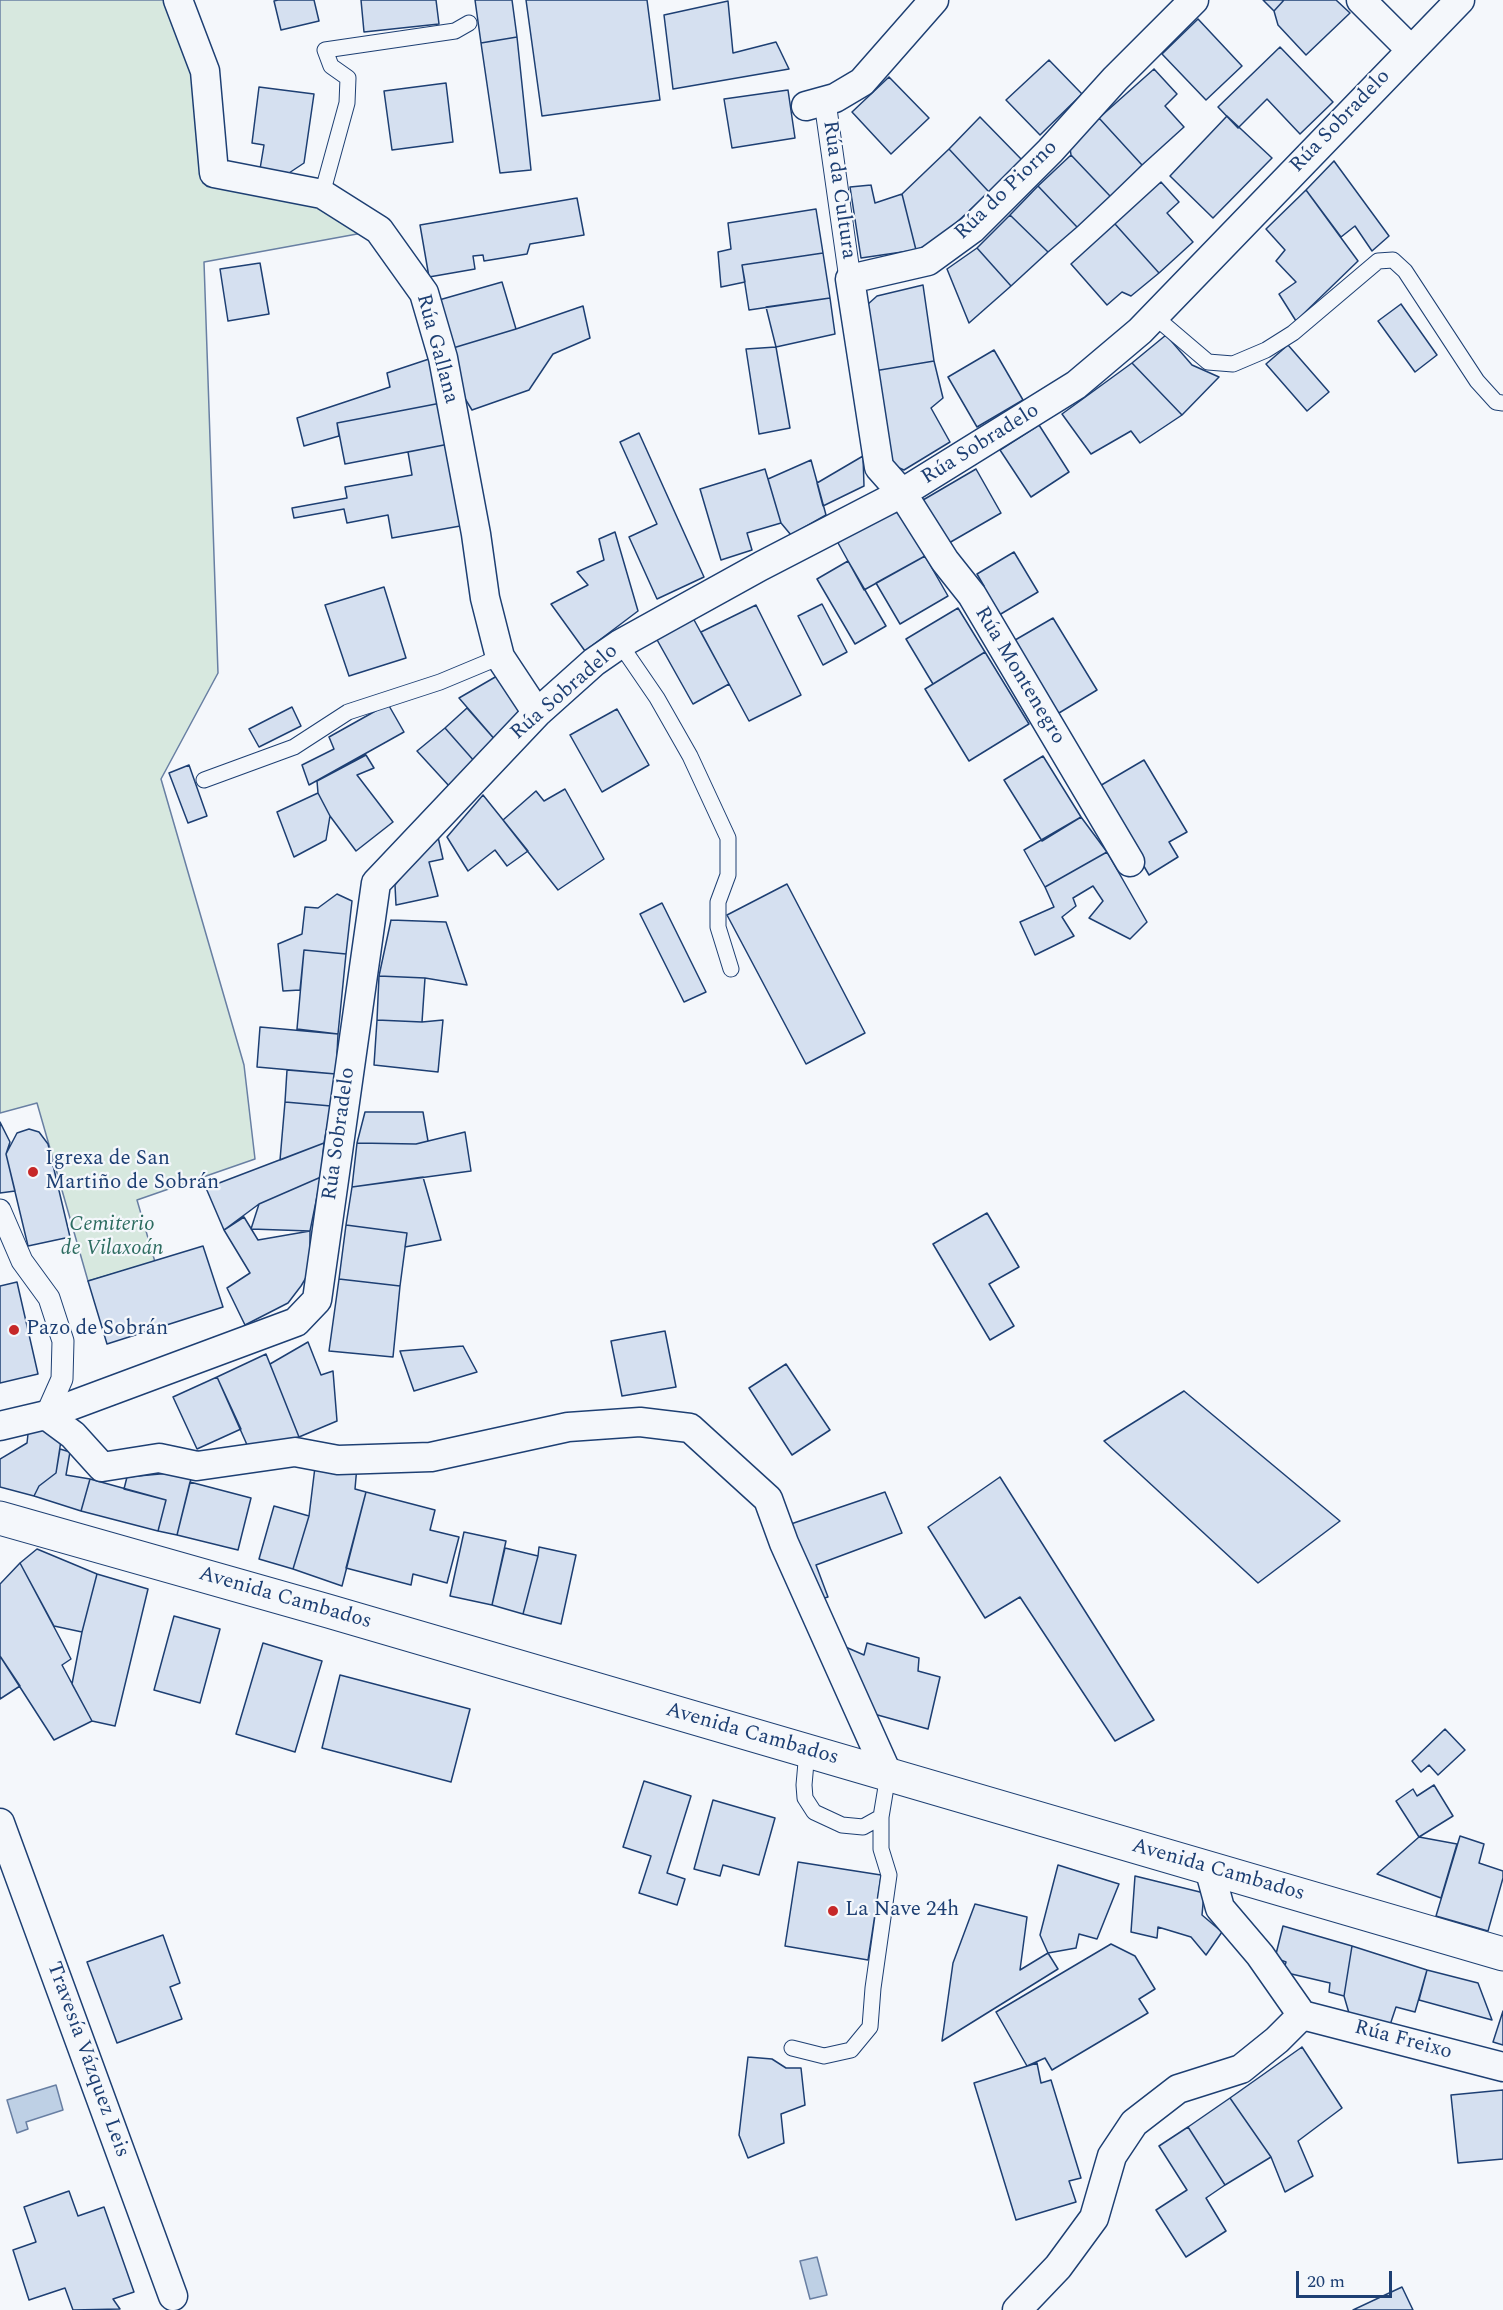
<!DOCTYPE html>
<meta charset="utf-8">
<style>
body{margin:0}
#map{position:relative;width:1503px;height:2310px;overflow:hidden;background:#f4f7fb;font-family:Spectral,serif}
canvas{display:block}
.scale{position:absolute;left:1296px;top:2271px;width:96px;height:27px;box-sizing:border-box;border:3px solid #1d3f73;border-top:0;padding-left:8px;font-size:18px;line-height:21px;white-space:nowrap;color:#1d3f73;-webkit-text-stroke:4px #f4f7fb;paint-order:stroke}
</style>
<div id="map">
<canvas width="1503" height="2310"></canvas>
<div class="scale">20 m</div>
</div>
<script>
const g = document.querySelector('canvas').getContext('2d');
g.lineJoin = 'round';
function fillPath(path, color) { g.fillStyle = color; g.fill(path, 'evenodd'); }
const shape = rows => new Path2D(rows.map(r => 'M' + r).join(''));
function trace(path, color, width, dash) { g.strokeStyle = color; g.lineWidth = width; g.lineCap = dash ? 'butt' : 'round'; g.setLineDash(dash || []); g.stroke(path); }
function label(font, color, halo, rows, align = 'center') {
  g.font = font + ' Spectral,serif'; g.lineWidth = 4.5; g.setLineDash([]); g.textBaseline = 'middle'; g.strokeStyle = halo; g.fillStyle = color; for (const [text, x, y, turn = 0] of rows) {
    g.save(); g.translate(x, y); g.rotate((+turn || 0) * Math.PI / 180); g.textAlign = isNaN(turn) ? turn : align; if (halo) g.strokeText(text, 0, 0); g.fillText(text, 0, 0); g.restore();
  }
}
const green = shape([
 [0,0,178,0,214,173,322,194,379,230,204,262,218,673,161,779,244,1065,255,1159,137,1200,155,1262,88,1281,37,1103,0,1113,0,0]
]);
const water = shape([
 [56,2085,63,2110,26,2122,28,2129,17,2133,7,2100,56,2085],
 [817,2257,827,2295,810,2299,800,2261,817,2257]
]);
const building = shape([
 [278,0,314,0,319,21,281,30,274,1,278,0],
 [361,0,436,0,439,24,364,32,361,0],
 [475,0,512,0,517,37,481,43,475,0],
 [526,0,647,0,660,100,542,116,526,0],
 [1263,0,1284,0,1274,11,1263,0],
 [1284,0,1336,0,1350,13,1306,55,1278,25,1274,11,1284,0],
 [728,1,733,53,776,42,789,69,673,89,664,15,728,1],
 [1198,19,1242,66,1206,100,1162,54,1198,19],
 [517,37,531,170,500,173,481,43,517,37],
 [1280,47,1333,102,1300,134,1267,99,1238,128,1218,107,1280,47],
 [1049,60,1082,94,1040,135,1006,100,1049,60],
 [1154,69,1177,94,1165,106,1184,127,1142,165,1099,118,1154,69],
 [889,77,929,118,891,154,852,112,889,77],
 [446,83,453,142,392,150,384,91,446,83],
 [259,87,314,94,304,163,289,173,260,169,264,145,252,143,259,87],
 [788,90,795,138,732,148,724,99,788,90],
 [1227,116,1272,158,1213,218,1170,176,1227,116],
 [980,117,1023,161,989,192,949,149,980,117],
 [1099,118,1142,165,1110,196,1071,155,1070,148,1099,118],
 [949,149,989,192,937,241,916,250,902,194,949,149],
 [1071,155,1110,196,1077,227,1038,186,1071,155],
 [1334,161,1389,236,1372,251,1355,226,1341,237,1306,190,1334,161],
 [1161,182,1179,202,1167,213,1193,242,1159,273,1115,224,1161,182],
 [871,185,875,203,902,194,916,250,861,258,850,187,871,185],
 [1038,186,1077,227,1048,252,1010,215,1038,186],
 [1306,190,1358,261,1296,321,1279,294,1296,282,1276,261,1285,250,1266,229,1306,190],
 [577,198,584,235,530,244,527,254,484,261,483,255,473,256,475,269,429,277,420,225,577,198],
 [816,209,823,253,742,265,745,282,721,287,718,252,731,249,728,223,816,209],
 [1010,215,1048,252,1011,286,977,248,1010,215],
 [1115,224,1159,273,1131,296,1122,292,1107,305,1071,264,1115,224],
 [977,248,1011,286,969,323,947,269,977,248],
 [823,253,830,298,749,310,742,265,823,253],
 [260,263,269,314,228,321,220,269,260,263],
 [502,282,516,329,453,348,439,300,502,282],
 [923,285,934,361,874,371,867,305,877,296,923,285],
 [830,298,835,334,776,347,766,307,830,298],
 [1401,304,1437,355,1415,372,1378,321,1401,304],
 [583,306,590,338,553,354,529,390,472,410,456,384,453,348,516,329,583,306],
 [1166,335,1192,365,1219,377,1182,415,1132,363,1166,335],
 [1288,345,1329,392,1307,411,1266,364,1288,345],
 [776,347,790,428,759,434,746,349,776,347],
 [994,350,1023,400,977,427,948,377,994,350],
 [429,359,441,403,337,423,339,436,304,446,297,418,390,387,387,373,429,359],
 [934,361,943,398,931,408,950,442,904,470,890,464,874,371,934,361],
 [1132,363,1182,415,1140,443,1131,431,1091,454,1062,414,1132,363],
 [441,403,449,444,345,464,337,423,441,403],
 [1039,425,1069,472,1031,497,1000,450,1039,425],
 [639,433,704,577,657,599,629,537,657,524,620,442,639,433],
 [449,444,466,525,392,538,388,515,347,523,344,509,294,518,292,508,347,498,345,487,412,475,408,452,449,444],
 [863,456,864,486,823,506,817,483,863,456],
 [811,460,826,515,791,535,781,523,768,479,811,460],
 [765,469,781,523,747,533,752,550,721,560,700,489,765,469],
 [976,469,1001,513,942,547,923,500,976,469],
 [901,512,925,556,864,590,837,541,888,513,901,512],
 [615,532,638,611,585,651,551,604,588,585,577,572,604,560,599,539,615,532],
 [1014,552,1038,592,994,618,978,590,984,586,977,574,1014,552],
 [925,556,948,596,900,624,876,583,925,556],
 [848,561,886,626,855,644,817,579,848,561],
 [384,587,406,658,349,676,325,605,384,587],
 [822,604,847,652,823,665,798,616,822,604],
 [756,605,801,695,749,721,701,632,756,605],
 [958,608,985,652,933,684,906,639,958,608],
 [693,618,729,684,693,704,656,638,693,618],
 [1053,618,1097,690,1054,716,1010,643,1053,618],
 [985,652,1029,724,969,761,925,689,985,652],
 [497,676,524,713,497,742,459,698,497,676],
 [388,704,404,732,309,785,302,765,334,749,329,737,388,704],
 [292,707,301,726,259,747,249,729,292,707],
 [467,708,497,742,475,762,445,728,467,708],
 [617,709,649,765,602,792,570,735,617,709],
 [445,728,475,762,450,787,417,751,445,728],
 [366,755,374,768,357,775,393,822,356,851,330,816,318,793,317,781,366,755],
 [1043,756,1081,817,1042,841,1004,780,1043,756],
 [1144,760,1187,832,1169,842,1178,857,1149,875,1098,787,1144,760],
 [189,765,207,816,188,823,169,773,189,765],
 [565,789,604,859,558,890,503,820,536,791,544,801,565,789],
 [318,793,330,816,326,840,294,857,277,812,318,793],
 [483,795,528,851,507,866,495,850,468,871,447,837,483,795],
 [1081,817,1107,852,1045,887,1024,850,1081,817],
 [438,837,443,859,429,862,438,896,396,905,395,885,416,857,438,837],
 [1107,852,1147,922,1130,939,1089,918,1103,901,1093,886,1073,898,1076,906,1062,917,1074,936,1035,955,1020,922,1054,907,1045,887,1107,852],
 [787,884,865,1033,806,1064,727,915,787,884],
 [337,894,352,901,346,954,304,950,300,990,283,991,278,944,302,934,305,907,318,908,337,894],
 [662,903,706,992,684,1002,640,914,662,903],
 [391,920,446,922,467,985,425,978,379,976,391,920],
 [304,950,346,954,338,1034,297,1029,304,950],
 [379,976,425,978,422,1022,377,1020,379,976],
 [377,1020,422,1022,443,1020,438,1072,374,1065,377,1020],
 [260,1027,338,1034,336,1074,257,1067,260,1027],
 [287,1070,336,1074,331,1106,285,1102,287,1070],
 [285,1102,331,1106,324,1143,280,1160,285,1102],
 [365,1112,423,1112,428,1141,416,1144,357,1143,365,1112],
 [0,1122,10,1142,6,1154,15,1191,0,1193,0,1122],
 [29,1129,39,1132,48,1144,70,1237,28,1246,6,1154,17,1133,29,1129],
 [465,1132,471,1171,352,1187,357,1143,416,1144,465,1132],
 [324,1143,321,1177,259,1204,224,1230,206,1188,324,1143],
 [321,1177,310,1231,251,1229,259,1204,321,1177],
 [423,1177,441,1240,405,1247,407,1233,346,1225,352,1187,423,1177],
 [987,1213,1019,1267,989,1284,1014,1326,990,1340,933,1244,987,1213],
 [244,1217,258,1240,310,1231,310,1271,301,1286,288,1303,245,1325,227,1288,250,1273,224,1230,244,1217],
 [346,1225,407,1233,400,1286,339,1279,346,1225],
 [203,1246,223,1307,107,1344,88,1281,203,1246],
 [339,1279,400,1286,393,1357,329,1351,339,1279],
 [17,1282,38,1374,0,1383,0,1286,17,1282],
 [665,1331,676,1387,622,1396,611,1341,665,1331],
 [308,1342,321,1375,333,1371,337,1421,299,1437,270,1364,308,1342],
 [463,1346,477,1372,414,1391,400,1351,463,1346],
 [266,1354,299,1437,248,1447,217,1377,266,1354],
 [786,1364,830,1430,792,1455,749,1388,786,1364],
 [217,1377,241,1429,197,1449,173,1397,217,1377],
 [1184,1391,1340,1521,1258,1583,1104,1441,1184,1391],
 [29,1425,62,1434,56,1473,39,1486,34,1496,0,1487,0,1459,27,1443,29,1425],
 [60,1449,70,1452,66,1475,90,1479,81,1511,34,1496,39,1486,56,1473,60,1449],
 [357,1466,355,1489,366,1492,342,1586,293,1569,309,1516,315,1467,357,1466],
 [193,1471,177,1535,158,1531,166,1500,124,1489,127,1477,193,1471],
 [1000,1477,1154,1720,1115,1741,1020,1597,985,1618,928,1527,1000,1477],
 [90,1479,166,1500,158,1531,81,1511,90,1479],
 [190,1482,251,1498,238,1550,177,1535,190,1482],
 [366,1492,435,1510,430,1530,459,1537,447,1583,413,1574,411,1585,346,1568,366,1492],
 [885,1492,902,1533,816,1565,828,1597,817,1600,785,1526,885,1492],
 [274,1506,309,1516,293,1569,259,1559,274,1506],
 [464,1532,506,1541,492,1605,450,1596,464,1532],
 [539,1547,576,1555,561,1624,523,1614,538,1556,539,1547],
 [505,1548,538,1556,523,1614,492,1605,505,1548],
 [37,1549,97,1574,82,1632,54,1626,20,1563,37,1549],
 [20,1563,71,1659,62,1665,92,1721,54,1740,0,1656,0,1584,20,1563],
 [97,1574,148,1589,115,1726,92,1721,72,1684,82,1632,97,1574],
 [174,1616,220,1629,200,1703,154,1690,174,1616],
 [263,1643,322,1661,295,1752,236,1734,263,1643],
 [867,1643,919,1658,918,1671,940,1677,928,1729,874,1714,841,1645,864,1655,867,1643],
 [0,1656,20,1686,0,1699,0,1656],
 [340,1675,470,1709,451,1782,322,1748,340,1675],
 [1445,1729,1465,1750,1438,1775,1429,1765,1421,1772,1412,1761,1445,1729],
 [644,1781,691,1796,667,1873,685,1879,677,1905,639,1893,651,1856,623,1847,644,1781],
 [1434,1785,1453,1816,1419,1837,1396,1801,1413,1789,1417,1796,1434,1785],
 [713,1800,775,1818,759,1875,723,1865,720,1876,694,1869,713,1800],
 [1460,1836,1484,1844,1479,1863,1503,1871,1503,1878,1488,1931,1436,1916,1460,1836],
 [1419,1837,1457,1844,1441,1898,1377,1874,1419,1837],
 [798,1862,881,1875,868,1960,785,1946,798,1862],
 [1058,1865,1119,1884,1097,1939,1079,1934,1076,1948,1048,1953,1040,1935,1058,1865],
 [1135,1876,1204,1893,1202,1915,1222,1932,1206,1955,1191,1937,1158,1927,1157,1938,1131,1932,1135,1876],
 [975,1904,1027,1917,1020,1970,1048,1953,1058,1969,942,2041,953,1963,975,1904],
 [1283,1926,1352,1946,1344,1996,1329,1992,1330,1983,1283,1972,1286,1962,1275,1958,1283,1926],
 [163,1935,180,1983,170,1987,182,2019,117,2043,87,1962,163,1935],
 [1111,1944,1135,1956,1155,1989,1139,1999,1148,2013,1052,2070,1045,2058,1027,2066,996,2012,1111,1944],
 [1352,1946,1427,1970,1415,2012,1396,2007,1389,2028,1351,2020,1344,1996,1352,1946],
 [1427,1970,1478,1983,1492,2020,1419,2000,1427,1970],
 [1503,2011,1503,2045,1493,2042,1503,2011],
 [1302,2047,1342,2108,1298,2141,1313,2176,1285,2192,1271,2157,1230,2098,1302,2047],
 [748,2057,772,2059,786,2068,801,2068,805,2105,781,2114,784,2143,748,2158,739,2135,748,2057],
 [1037,2063,1041,2083,1051,2080,1081,2178,1069,2181,1076,2202,1016,2220,974,2083,1037,2063],
 [1503,2090,1503,2159,1458,2163,1451,2095,1503,2090],
 [1230,2098,1271,2157,1225,2185,1188,2127,1230,2098],
 [1188,2127,1225,2185,1206,2198,1226,2231,1186,2257,1156,2210,1187,2190,1159,2146,1188,2127],
 [69,2191,78,2216,104,2207,134,2292,113,2299,120,2309,73,2310,65,2288,29,2300,13,2250,36,2242,24,2207,69,2191],
 [1402,2287,1413,2310,1353,2310,1402,2287]
]);
const service = shape([
 [322,194,347,103,348,78,331,66,325,50,455,31,469,23],
 [1154,316,1208,362,1233,364,1266,350,1293,333,1378,261,1393,260,1405,271,1477,381,1496,402,1503,403],
 [620,644,657,698,690,756,728,838,728,875,718,902,718,927,731,969],
 [204,780,294,747,348,712,440,682,500,657],
 [807,1751,804,1785,805,1798,814,1812,842,1825,863,1827,881,1817,888,1775],
 [792,2048,824,2056,851,2050,870,2027,873,1988,889,1875,881,1849,881,1817]
]);
const pedestrian = shape([
 [825,102,850,279],
 [0,1210,22,1261,49,1298,63,1341,62,1379,46,1415]
]);
const minor = shape([
 [178,0,205,71,214,173,322,194,379,230,424,293,443,358,476,534,485,598,500,657,537,713],
 [1361,0,1411,50],
 [806,106,835,98,862,82,934,0],
 [1130,862,972,595,945,561,902,493,879,467,850,279,928,261,972,229,1050,151,1115,79,1194,0],
 [46,1415,73,1435,102,1467,159,1458,197,1466,295,1452,338,1460,431,1457,568,1427,640,1422,690,1428,768,1499,784,1543,888,1775],
 [0,1426,46,1415,296,1322,317,1300,376,883,537,713,594,662,620,644,761,566,902,493,1076,385,1140,331,1460,0],
 [0,1823,173,2296],
 [1209,1868,1220,1908,1260,1955,1302,2015,1503,2067],
 [1017,2310,1058,2267,1094,2218,1112,2156,1134,2123,1178,2089,1241,2069,1277,2040,1302,2015]
]);
const primary = shape([
 [0,1518,328,1611,1503,1954]
]);
const markers = [
 [33,1172,6,"#c62828"],
 [14,1330,6,"#c62828"],
 [833,1911,6,"#c62828"]
];
const streetNames = [
 ["Rúa Sobradelo",1341,122,-46],
 ["Rúa da Cultura",838,190,82],
 ["Rúa do Piorno",1007,191,-44],
 ["Rúa Gallana",436,349,75],
 ["Rúa Sobradelo",981,445,-32],
 ["Rúa Montenegro",1019,676,59],
 ["Rúa Sobradelo",565,693,-41],
 ["Rúa Sobradelo",340,1134,-82],
 ["Avenida Cambados",285,1599,16],
 ["Avenida Cambados",752,1735,16],
 ["Avenida Cambados",1218,1871,16],
 ["Rúa Freixo",1403,2041,15],
 ["Travesía Vázquez Leis",87,2060,70]
];
const poiNames = [
 ["Igrexa de San",45,1160],
 ["Martiño de Sobrán",45,1184],
 ["Pazo de Sobrán",26,1330],
 ["La Nave 24h",845,1911]
];
const parkNames = [
 ["Cemiterio",112,1226],
 ["de Vilaxoán",112,1250]
];
fillPath(green, '#d7e8df');
trace(green, '#687fa3', 1.5);
fillPath(water, '#bed0e5');
trace(water, '#687fa3', 1.5);
fillPath(building, '#d5e0f0');
trace(building, '#1d3f73', 1.5);
trace(service, '#1d3f73', 17);
trace(pedestrian, '#1d3f73', 23);
trace(minor, '#1d3f73', 31);
trace(primary, '#1d3f73', 35);
trace(service, '#f4f7fb', 15);
trace(pedestrian, '#f4f7fb', 21);
trace(minor, '#f4f7fb', 28);
trace(primary, '#f4f7fb', 33);
for (const [x, y, r, color] of markers) { const dot = new Path2D(); dot.arc(x, y, r, 0, 2 * Math.PI); g.fillStyle = color; g.fill(dot); trace(dot, '#f4f7fb', 2); }
label('21px', '#1d3f73', '#f4f7fb', streetNames);
label('21px', '#1d3f73', '#f4f7fb', poiNames, 'left');
label('italic 21px', '#2c6c60', '#f4f7fb', parkNames);
</script>
